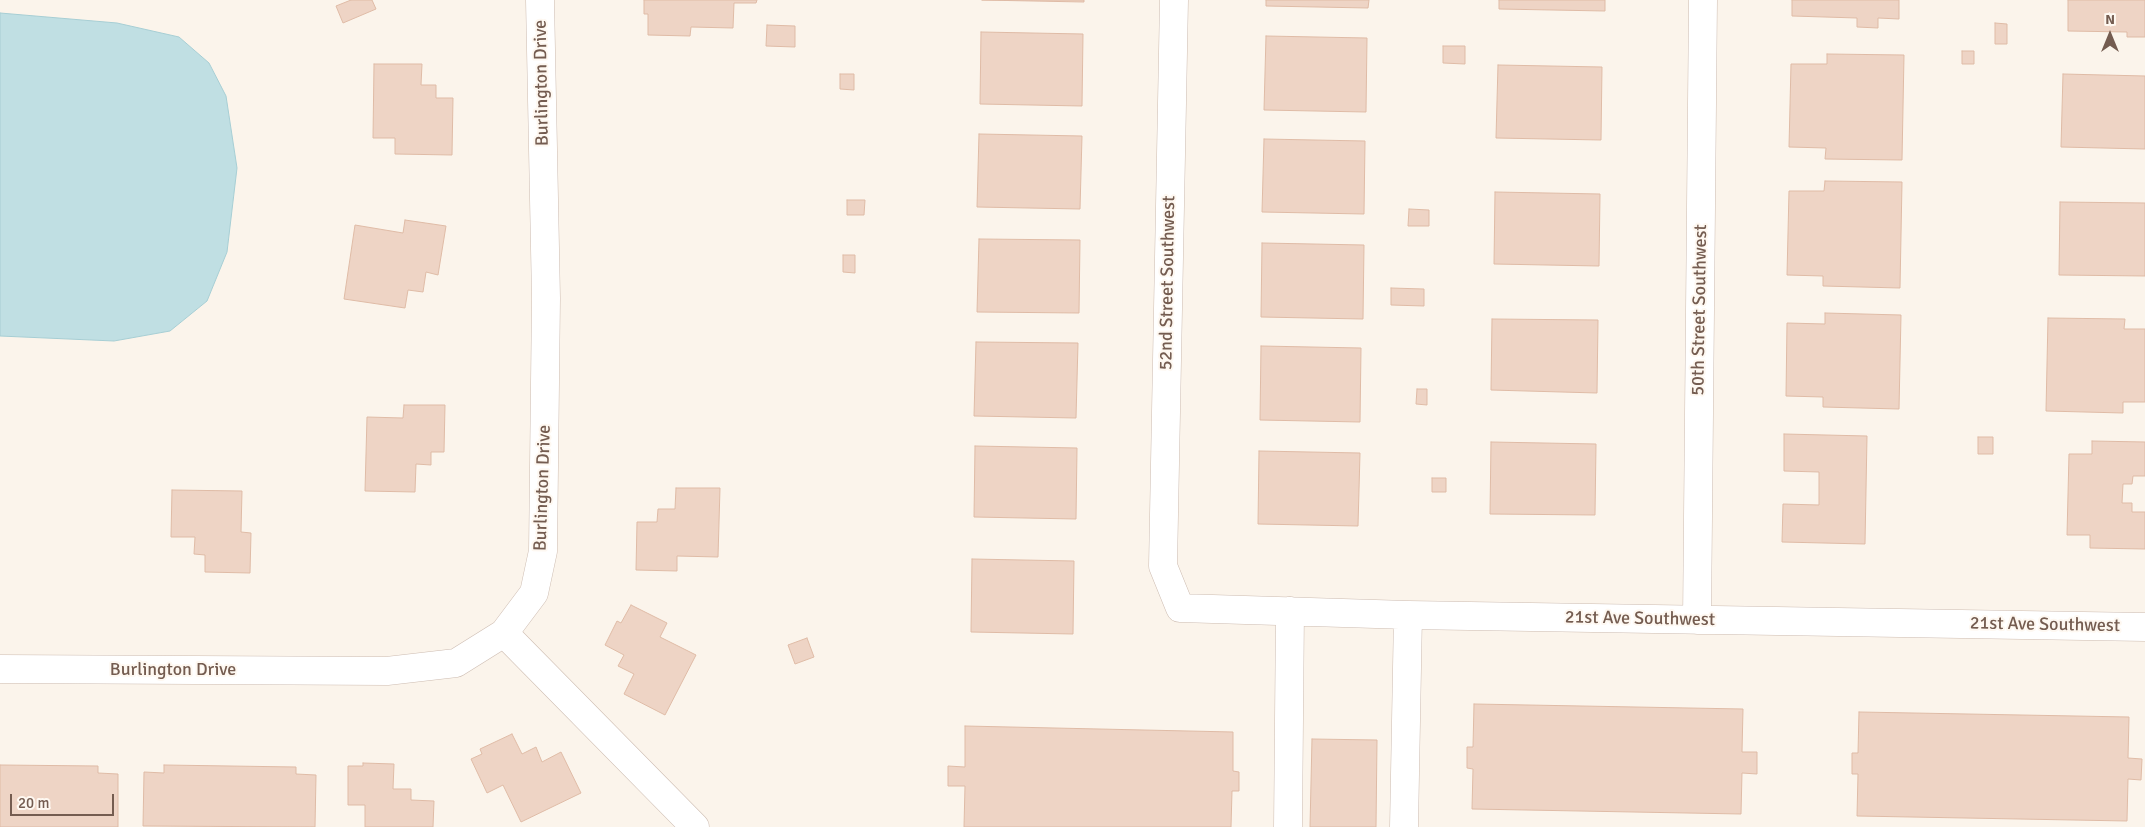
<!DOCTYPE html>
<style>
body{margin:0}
#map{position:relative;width:2145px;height:827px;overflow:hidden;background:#fbf4eb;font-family:Signika,sans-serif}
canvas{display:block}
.north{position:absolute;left:2085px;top:10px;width:50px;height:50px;-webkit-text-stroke:4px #fef8f1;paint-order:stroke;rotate:0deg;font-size:14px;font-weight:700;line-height:20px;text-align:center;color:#745c50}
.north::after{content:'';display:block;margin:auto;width:18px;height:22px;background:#745c50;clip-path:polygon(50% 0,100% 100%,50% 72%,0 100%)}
.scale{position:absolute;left:10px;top:794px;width:104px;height:22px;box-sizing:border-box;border:2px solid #745c50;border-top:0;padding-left:6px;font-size:15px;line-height:18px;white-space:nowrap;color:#745c50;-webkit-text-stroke:4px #fef8f1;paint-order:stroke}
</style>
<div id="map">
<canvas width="2145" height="827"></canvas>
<div class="north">N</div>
<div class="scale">20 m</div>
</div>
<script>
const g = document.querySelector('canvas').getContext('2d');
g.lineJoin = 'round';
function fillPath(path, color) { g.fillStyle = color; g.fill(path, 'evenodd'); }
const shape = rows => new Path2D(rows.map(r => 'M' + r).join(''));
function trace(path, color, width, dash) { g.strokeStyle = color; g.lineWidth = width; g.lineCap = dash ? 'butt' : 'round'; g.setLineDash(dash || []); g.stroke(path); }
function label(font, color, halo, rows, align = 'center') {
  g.font = font + ' Signika,sans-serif'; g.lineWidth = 4; g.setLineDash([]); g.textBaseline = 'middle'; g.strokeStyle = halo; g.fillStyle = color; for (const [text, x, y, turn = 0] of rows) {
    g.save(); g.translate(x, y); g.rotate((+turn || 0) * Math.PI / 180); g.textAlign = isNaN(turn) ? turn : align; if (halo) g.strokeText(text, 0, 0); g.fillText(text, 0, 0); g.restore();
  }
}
const water = shape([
 [0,13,117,23,179,37,209,63,226,96,237,168,227,252,207,301,170,331,114,341,0,336,0,13]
]);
const building = shape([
 [351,0,372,0,376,9,343,23,336,6,351,0],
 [644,0,757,0,756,3,734,3,733,28,691,27,690,36,648,35,648,14,644,14,644,0],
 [982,0,1084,0,1084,2,982,0],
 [1266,0,1369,0,1368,8,1266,6,1266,0],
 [1499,0,1605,0,1605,11,1499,9,1499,0],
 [1792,0,1899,0,1899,19,1878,18,1878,28,1857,27,1857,18,1792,16,1792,0],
 [2068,0,2145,0,2145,37,2127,37,2127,32,2068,31,2068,0],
 [1995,23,2007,24,2007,44,1995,44,1995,23],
 [767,25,795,26,795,47,766,46,767,25],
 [981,32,1083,34,1082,106,980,104,981,32],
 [1266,36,1367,38,1366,112,1264,110,1266,36],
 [1443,46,1465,46,1465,64,1443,63,1443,46],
 [1962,51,1974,51,1974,64,1962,64,1962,51],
 [1827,54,1904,55,1902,160,1825,159,1826,148,1789,147,1791,64,1827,64,1827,54],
 [374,64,422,64,421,85,436,85,436,98,453,98,452,155,395,154,395,138,373,138,374,64],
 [1498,65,1602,67,1601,140,1496,138,1498,65],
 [840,74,854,74,854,90,840,89,840,74],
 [2063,74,2145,76,2145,149,2061,147,2063,74],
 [979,134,1082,136,1080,209,977,207,979,134],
 [1264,139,1365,141,1364,214,1262,212,1264,139],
 [1825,181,1902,182,1900,288,1823,286,1823,276,1787,275,1789,191,1824,191,1825,181],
 [1495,192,1600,194,1599,266,1494,264,1495,192],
 [847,200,865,200,864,215,847,215,847,200],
 [2060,202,2145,203,2145,276,2059,275,2060,202],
 [1409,209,1429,210,1429,226,1408,226,1409,209],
 [405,220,446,226,438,275,426,272,423,292,408,290,405,308,344,299,355,225,403,233,405,220],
 [979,239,1080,240,1079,313,977,312,979,239],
 [1262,243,1364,245,1363,319,1261,317,1262,243],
 [843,255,855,255,855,273,843,272,843,255],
 [1391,288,1424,289,1424,306,1391,305,1391,288],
 [1825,313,1901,315,1899,409,1823,407,1823,397,1786,396,1787,323,1825,324,1825,313],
 [2048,318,2125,319,2124,329,2145,329,2145,402,2123,402,2123,413,2046,411,2048,318],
 [1492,319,1598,320,1597,393,1491,390,1492,319],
 [976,342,1078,343,1076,418,974,416,976,342],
 [1261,346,1361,348,1360,422,1260,420,1261,346],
 [1417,389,1427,389,1427,405,1416,404,1417,389],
 [404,405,445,405,444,452,431,452,431,465,416,464,415,492,365,491,367,417,403,418,404,405],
 [1784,434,1867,436,1865,544,1782,542,1783,504,1819,505,1819,472,1784,471,1784,434],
 [1978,437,1993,437,1993,454,1978,454,1978,437],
 [2092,441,2145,442,2145,476,2133,476,2132,484,2123,484,2122,503,2132,503,2132,512,2145,512,2145,549,2090,548,2090,535,2067,535,2069,454,2092,454,2092,441],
 [1491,442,1596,444,1595,515,1490,514,1491,442],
 [975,446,1077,448,1076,519,974,517,975,446],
 [1259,451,1360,453,1358,526,1258,524,1259,451],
 [1432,478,1446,478,1446,492,1432,492,1432,478],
 [676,488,720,488,718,557,677,556,677,571,636,570,637,522,657,522,658,509,675,509,676,488],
 [172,490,242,491,241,532,251,533,250,573,205,572,205,555,194,554,195,537,171,537,172,490],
 [972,559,1074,561,1073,634,971,632,972,559],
 [631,605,667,623,660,637,696,655,665,715,624,694,634,674,618,666,624,655,605,645,617,621,621,623,631,605],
 [807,638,814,657,795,664,788,645,807,638],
 [1474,704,1743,709,1742,752,1757,752,1757,774,1742,773,1741,814,1472,809,1473,769,1467,768,1467,747,1473,747,1474,704],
 [1859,712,2129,717,2128,758,2142,759,2141,780,2128,779,2127,821,1857,816,1858,774,1852,774,1852,753,1858,753,1859,712],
 [965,726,1233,732,1233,771,1239,772,1239,791,1232,791,1231,827,964,827,965,786,948,786,948,766,965,767,965,726],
 [512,734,522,754,536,747,542,762,561,752,581,793,521,822,503,785,487,793,471,759,482,754,480,749,512,734],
 [1312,739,1377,740,1376,827,1310,827,1312,739],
 [363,763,394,764,393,789,411,789,411,800,434,801,433,827,365,827,365,805,348,805,348,766,363,766,363,763],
 [0,765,98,766,98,773,118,774,118,827,0,827,0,765],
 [164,765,296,767,296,774,316,775,315,827,143,826,144,772,164,773,164,765]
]);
const minor = shape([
 [1174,0,1163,566,1180,608,1408,615,2145,627],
 [1697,620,1703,0],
 [504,633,695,827],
 [0,669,387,671,456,663,504,633,534,593,543,551,546,298,540,0],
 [1288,827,1290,611],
 [1404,827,1408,615]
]);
const streetNames = [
 ["Burlington Drive",542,83,-91],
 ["52nd Street Southwest",1168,283,-89],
 ["50th Street Southwest",1700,310,-89],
 ["Burlington Drive",543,488,-88],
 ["21st Ave Southwest",1640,619,1],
 ["21st Ave Southwest",2045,625,1],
 ["Burlington Drive",173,670]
];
fillPath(water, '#c0dfe3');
trace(water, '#a7ced4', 1);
fillPath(building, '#eed4c5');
trace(building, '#dfbba6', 1);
trace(minor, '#cdbcb1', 29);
trace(minor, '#fff', 28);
label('18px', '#745c50', '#fef8f1', streetNames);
</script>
